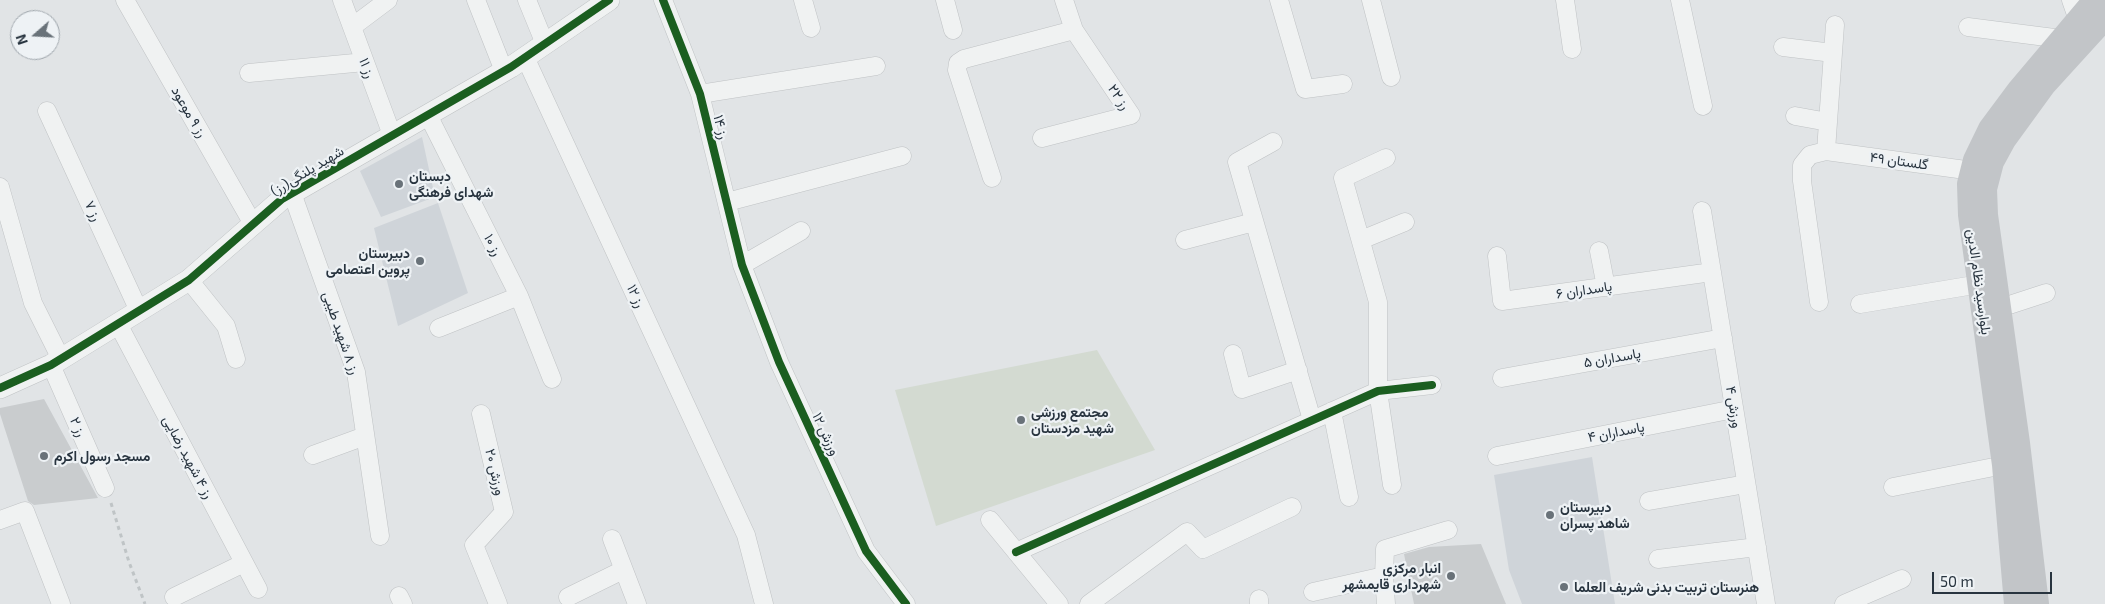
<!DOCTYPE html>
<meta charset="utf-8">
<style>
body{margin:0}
#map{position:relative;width:2105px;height:604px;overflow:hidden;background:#e1e4e6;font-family:"Exo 2",sans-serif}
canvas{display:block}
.north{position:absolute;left:10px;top:10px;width:50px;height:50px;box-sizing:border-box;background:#eef2f5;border:1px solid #9fa6ac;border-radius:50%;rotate:251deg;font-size:14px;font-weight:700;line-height:20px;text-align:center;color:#28343f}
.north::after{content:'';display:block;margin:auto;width:18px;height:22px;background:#697279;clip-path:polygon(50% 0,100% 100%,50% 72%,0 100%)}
.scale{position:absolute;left:1932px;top:572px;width:120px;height:22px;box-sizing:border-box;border:2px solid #28343f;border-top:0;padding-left:6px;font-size:15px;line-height:18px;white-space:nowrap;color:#28343f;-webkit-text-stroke:4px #eef2f5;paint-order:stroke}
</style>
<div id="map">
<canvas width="2105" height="604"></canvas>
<div class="north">N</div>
<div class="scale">50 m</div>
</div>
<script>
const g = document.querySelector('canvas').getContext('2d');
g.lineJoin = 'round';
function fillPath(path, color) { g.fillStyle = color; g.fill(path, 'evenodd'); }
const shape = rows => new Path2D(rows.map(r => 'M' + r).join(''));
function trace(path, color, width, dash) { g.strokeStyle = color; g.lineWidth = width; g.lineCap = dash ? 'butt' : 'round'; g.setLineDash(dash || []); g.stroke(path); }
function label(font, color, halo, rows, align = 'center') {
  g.font = font + ' "Exo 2",Vazirmatn,sans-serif'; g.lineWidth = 4.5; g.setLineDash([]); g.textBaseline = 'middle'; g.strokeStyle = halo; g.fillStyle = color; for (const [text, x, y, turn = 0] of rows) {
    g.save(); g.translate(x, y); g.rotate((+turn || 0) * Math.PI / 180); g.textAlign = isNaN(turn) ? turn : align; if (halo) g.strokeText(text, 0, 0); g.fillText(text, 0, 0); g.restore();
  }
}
const built = shape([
 [422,137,435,197,381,217,360,171],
 [438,203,468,293,398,326,374,228],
 [1592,457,1615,604,1522,604,1509,570,1494,475]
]);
const green = shape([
 [1097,350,1155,450,936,526,895,390]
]);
const building = shape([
 [44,399,98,498,34,505,28,501,0,414,0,408],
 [1481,544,1506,604,1414,604,1404,554,1429,547]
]);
const path = shape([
 [111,503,129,562,145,604]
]);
const minor = shape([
 [125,0,253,224],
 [342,0,392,135],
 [476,0,504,71],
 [527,0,545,44],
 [663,0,700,94,742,265,779,362,866,551,906,604],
 [803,0,811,28],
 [945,0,953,30],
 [1279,0,1305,89,1343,84],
 [1371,0,1391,77],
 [1565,0,1572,49],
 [1680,0,1703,106],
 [2071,0,2078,20],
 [352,27,388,0],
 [1968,27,2062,39],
 [1783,47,1833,53],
 [525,57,746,535,764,604],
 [249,73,365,62],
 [700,94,876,66],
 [47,111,139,311],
 [428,115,519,296,552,379],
 [1795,116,1828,122,1826,151],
 [1828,122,1835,25],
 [1042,138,1131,115,1074,30,1064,0],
 [1273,142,1237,162,1312,420],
 [1386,158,1343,178,1378,302,1378,391,1392,485],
 [992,178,957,70,958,63,964,59,1074,30],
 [0,187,33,303,61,359],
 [292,193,356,372,380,536],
 [727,202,902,156],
 [1702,211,1766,604],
 [1185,240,1254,222],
 [1361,240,1405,222],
 [1599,251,1606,287],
 [1497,256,1502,301,1712,272],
 [742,265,801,231],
 [189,280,226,326,236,359],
 [1819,302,1802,181,1802,165,1810,155,1826,151,1973,171],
 [1860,304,1980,284],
 [2000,308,2046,293],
 [118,324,258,589],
 [439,328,519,296],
 [1233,354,1242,389,1298,370],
 [51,365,105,488],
 [1502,378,1723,338],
 [1332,411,1349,497],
 [481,414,504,512,474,545,498,604],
 [313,455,365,436],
 [1497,456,1734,409],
 [1893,487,2004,465],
 [1649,501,1746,484],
 [0,520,25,511,61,604],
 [990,520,1059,604],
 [612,539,637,604],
 [1016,552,1378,391,1432,385],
 [1658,559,1757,547],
 [1313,592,1384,576],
 [399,596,403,604],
 [174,597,244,563],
 [568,597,623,570],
 [1259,599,1259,604],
 [1089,604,1187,532,1203,549,1292,507],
 [1386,604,1384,576,1385,549,1448,530],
 [1844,604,1902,579]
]);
const tertiary = shape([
 [0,388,51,365,189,280,282,199,511,67,609,0]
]);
const secondary = shape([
 [2016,604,2004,465,1970,215,1969,184,1975,160,1990,129,2019,90,2095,0],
 [2037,604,2018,443,1986,215,1985,189,1992,162,2004,140,2044,85,2105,18]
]);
const cycleway = shape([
 [663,0,700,94,742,265,779,362,866,551,906,604],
 [0,388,51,365,189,280,282,199,511,67,609,0],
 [1016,552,1378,391,1432,385]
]);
const markers = [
 [399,184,5,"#697279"],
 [420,261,5,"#697279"],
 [1021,420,5,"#697279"],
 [44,456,5,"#697279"],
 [1550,515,5,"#697279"],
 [1451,576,5,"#697279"],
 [1564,587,5,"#697279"]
];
const streetNames = [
 ["رز ۱۱",367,68,70],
 ["رز ۲۲",1119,97,56],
 ["رز ۹ موعود",189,112,60],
 ["رز ۱۴",721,127,76],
 ["گلستان ۴۹",1899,161,8],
 ["شهید پلنگی(رز)",307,171,-31],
 ["رز ۷",93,211,65],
 ["رز ۱۰",493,245,63],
 ["بلوارسید نظام الدین",1979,282,82],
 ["پاسداران ۶",1584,290,-8],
 ["رز ۱۲",636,296,65],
 ["رز ۸ شهید طیبی",341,333,71],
 ["پاسداران ۵",1612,358,-10],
 ["ورزش ۴",1734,407,81],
 ["رز ۲",78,427,66],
 ["پاسداران ۴",1616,432,-11],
 ["ورزش ۱۲",826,434,65],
 ["رز ۴ شهید رضایی",188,457,62],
 ["ورزش ۲۰",495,472,77]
];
const poiNames = [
 ["دبستان",409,176],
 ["شهدای فرهنگی",409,192],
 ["دبیرستان",410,253,"right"],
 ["پروین اعتصامی",410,269,"right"],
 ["مجتمع ورزشی",1031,412],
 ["شهید مزدستان",1031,428],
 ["مسجد رسول اکرم",54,456],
 ["دبیرستان",1560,507],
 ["شاهد پسران",1560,523],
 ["انبار مرکزی",1441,568,"right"],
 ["شهرداری قایمشهر",1441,584,"right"],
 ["هنرستان تربیت بدنی شریف العلما",1574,587]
];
fillPath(built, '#cfd4d9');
fillPath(green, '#d3dad1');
fillPath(building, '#c9ccce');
trace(minor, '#bfc2c4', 19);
trace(tertiary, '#bfc2c4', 22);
trace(path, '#bfc4c6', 3, [4, 4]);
trace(minor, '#f0f2f2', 18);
trace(tertiary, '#f0f2f2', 21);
trace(secondary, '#c2c5c8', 24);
trace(cycleway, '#1b5e20', 8);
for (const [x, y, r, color] of markers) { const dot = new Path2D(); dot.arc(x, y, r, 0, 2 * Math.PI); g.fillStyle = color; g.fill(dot); trace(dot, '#eef2f5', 2); }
label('14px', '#28343f', '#eef2f5', streetNames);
label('bold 14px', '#28343f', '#eef2f5', poiNames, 'left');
</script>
